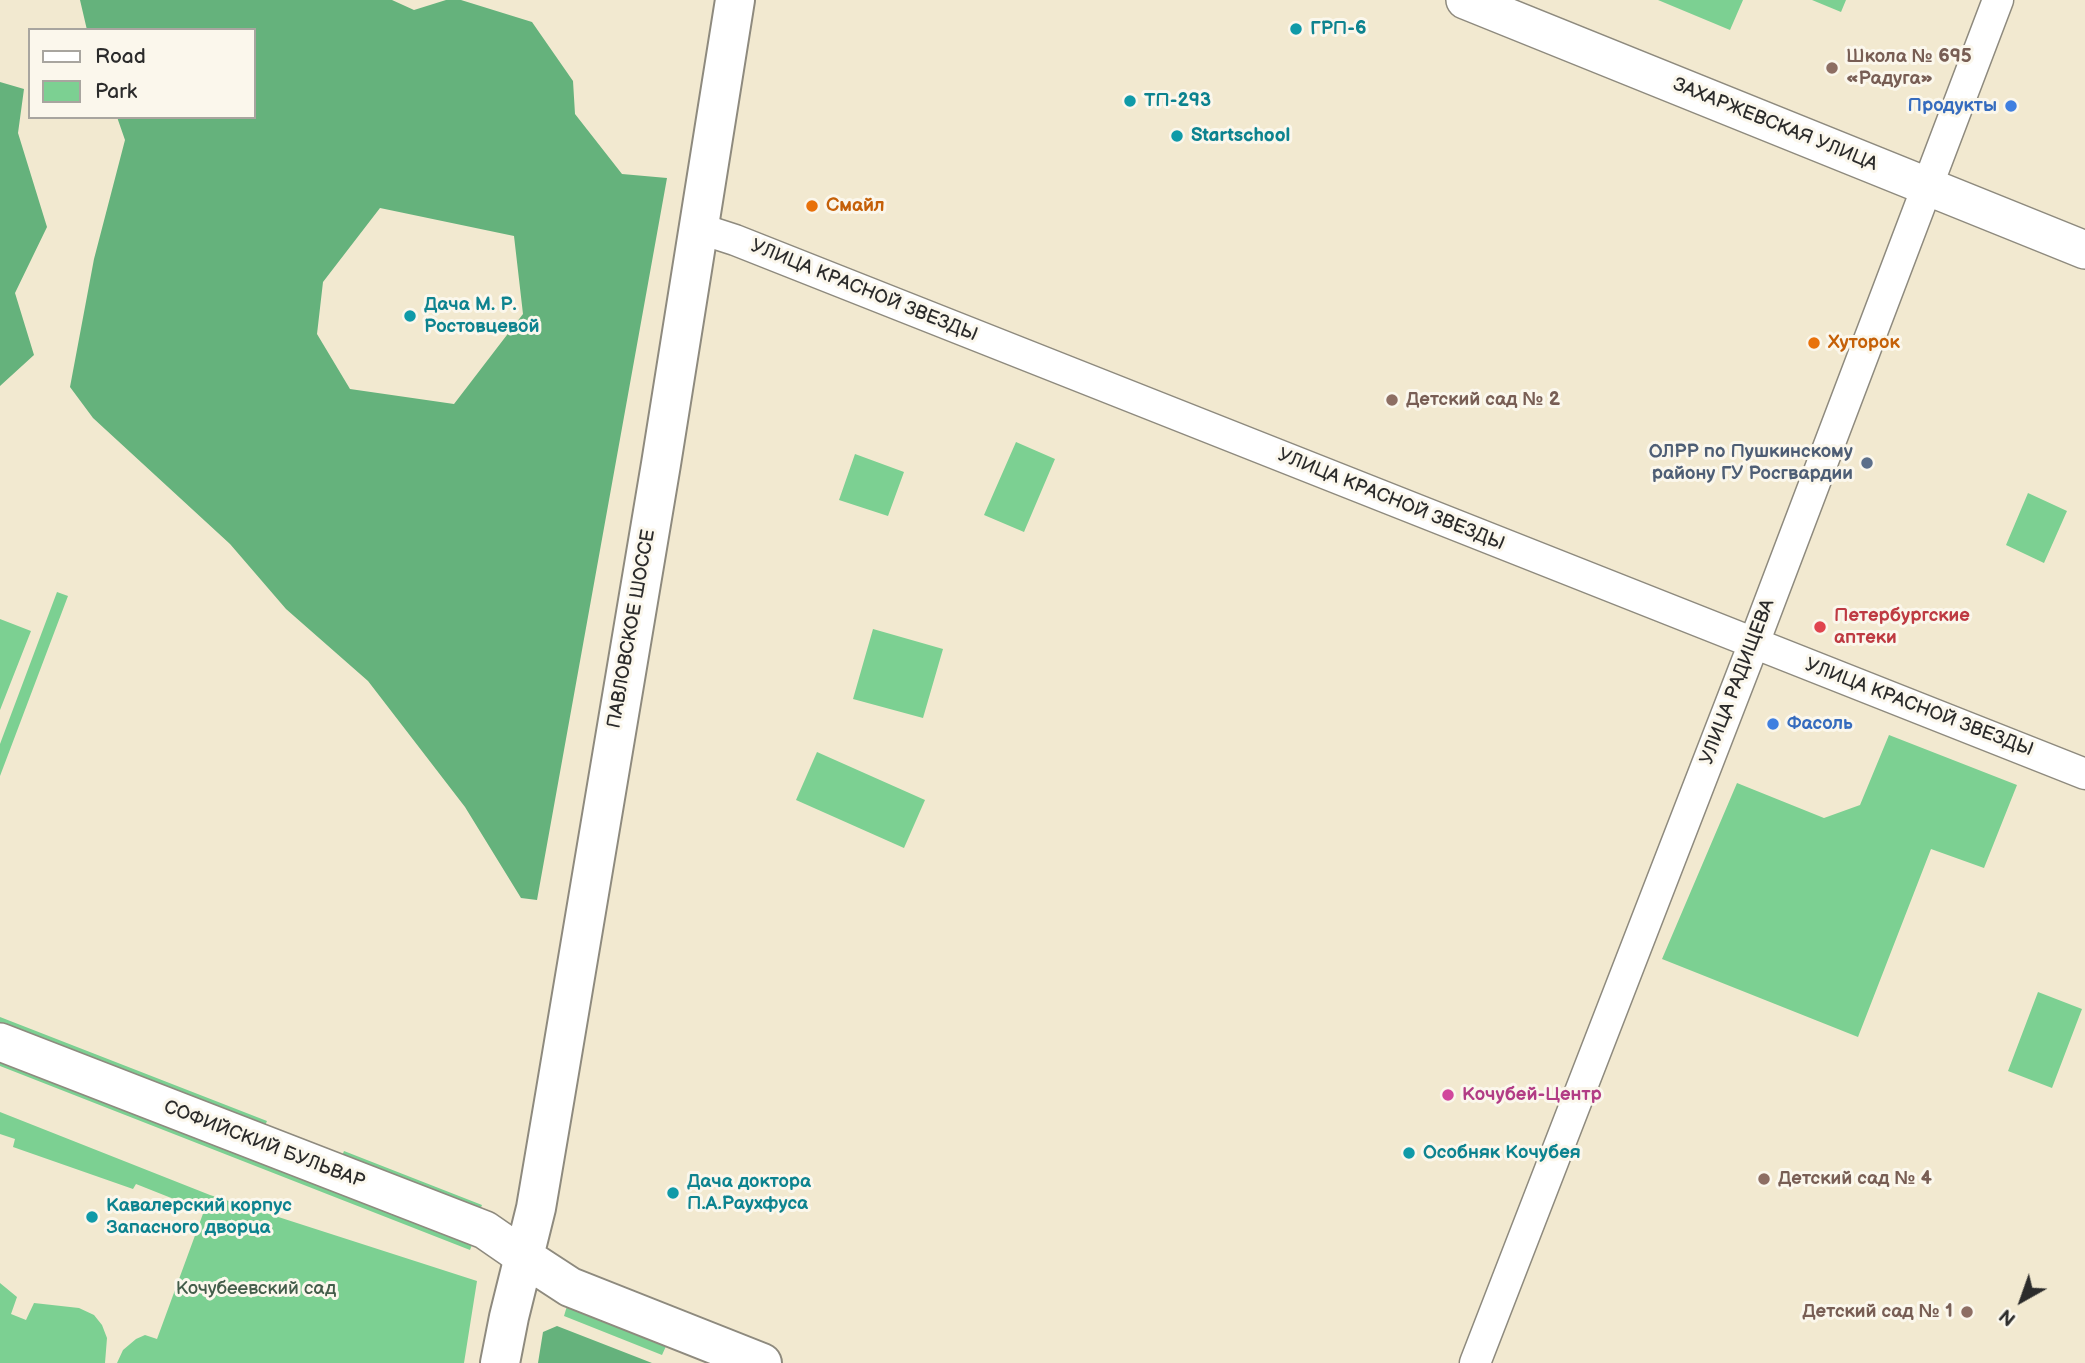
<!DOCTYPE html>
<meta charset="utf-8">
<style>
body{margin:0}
#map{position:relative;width:2085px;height:1363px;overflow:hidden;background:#f2e9d0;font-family:"Balsamiq Sans",sans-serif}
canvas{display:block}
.legend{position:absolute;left:28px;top:28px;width:228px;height:91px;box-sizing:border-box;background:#fbf7ec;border:2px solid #a8a59f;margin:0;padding:9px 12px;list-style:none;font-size:21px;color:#2b2b2b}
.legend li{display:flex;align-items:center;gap:14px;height:35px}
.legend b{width:35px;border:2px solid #a8a59f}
.north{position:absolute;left:1987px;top:1265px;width:70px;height:70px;-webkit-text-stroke:5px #fbf7ec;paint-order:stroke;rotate:220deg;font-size:19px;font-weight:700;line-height:28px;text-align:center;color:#2b2b2b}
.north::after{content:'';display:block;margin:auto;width:24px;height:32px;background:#2b2b2b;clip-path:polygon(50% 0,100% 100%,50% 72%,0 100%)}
</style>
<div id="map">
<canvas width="2085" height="1363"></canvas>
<ul class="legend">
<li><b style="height:9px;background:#fff"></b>Road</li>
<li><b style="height:19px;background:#7cd092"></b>Park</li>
</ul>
<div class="north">N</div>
</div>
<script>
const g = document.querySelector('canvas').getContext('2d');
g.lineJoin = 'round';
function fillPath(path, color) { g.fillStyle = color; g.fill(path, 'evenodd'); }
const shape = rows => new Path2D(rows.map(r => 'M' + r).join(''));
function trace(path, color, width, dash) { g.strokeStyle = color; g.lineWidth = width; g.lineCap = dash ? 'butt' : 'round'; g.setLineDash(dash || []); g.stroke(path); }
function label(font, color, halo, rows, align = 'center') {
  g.font = font + ' "Balsamiq Sans",sans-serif'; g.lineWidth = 6; g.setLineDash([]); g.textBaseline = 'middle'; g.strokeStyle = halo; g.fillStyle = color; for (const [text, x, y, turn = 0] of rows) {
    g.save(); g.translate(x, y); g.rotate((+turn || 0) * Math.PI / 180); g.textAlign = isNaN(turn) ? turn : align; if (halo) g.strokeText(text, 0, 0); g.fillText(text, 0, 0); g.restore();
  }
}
const green = shape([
 [1658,0,1743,0,1730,30],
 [1812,0,1846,0,1841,12],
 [1016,442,1055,459,1024,532,984,515],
 [855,454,904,472,888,516,839,500],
 [2028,493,2067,511,2044,563,2006,545],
 [57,592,68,596,0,776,0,744],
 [0,619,31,631,0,710],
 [873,629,943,649,923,718,853,699],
 [1889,735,2017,785,1984,868,1931,849,1858,1037,1662,959,1737,783,1824,818,1860,805],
 [817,752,925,800,904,848,796,800],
 [2038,992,2082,1009,2052,1088,2008,1071],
 [0,1017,267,1121,263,1130,0,1028],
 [0,1056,473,1242,470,1250,0,1066],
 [0,1112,210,1195,477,1281,464,1363,117,1363,123,1350,136,1339,145,1335,157,1339,204,1211,136,1184,133,1189,13,1147,15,1139,0,1134],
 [344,1151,482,1205,478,1215,340,1161],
 [0,1283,17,1297,11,1314,26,1320,34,1303,79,1308,94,1315,102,1325,107,1338,105,1363,0,1363],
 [567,1306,667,1344,662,1355,564,1316]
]);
const forest = shape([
 [80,0,392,0,414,10,446,0,461,0,532,22,573,81,575,114,622,174,667,178,537,900,521,898,465,807,368,681,286,609,230,544,93,418,70,387,94,259,125,140,117,117,254,117,254,30,87,30],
 [380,208,514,236,523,314,454,404,350,389,317,334,323,282],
 [0,82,24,89,18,133,47,227,15,293,34,355,0,386],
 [557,1326,652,1363,538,1363,543,1332]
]);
const minor = shape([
 [698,228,735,240,2085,774],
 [1475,1363,1754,643,1998,0]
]);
const tertiary = shape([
 [1465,0,2085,250],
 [0,1042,485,1230,524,1257]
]);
const secondary = shape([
 [524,1257,570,1287,762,1363],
 [500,1363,509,1317,536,1208,555,1096,661,464,735,0]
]);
const markers = [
 [1296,29,7,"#0f9aa8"],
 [1832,68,7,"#8d6e63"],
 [1130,101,7,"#0f9aa8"],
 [2011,106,7,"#3f7fe0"],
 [1177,136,7,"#0f9aa8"],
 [812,206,7,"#e8710a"],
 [410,316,7,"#0f9aa8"],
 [1814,343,7,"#e8710a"],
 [1392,400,7,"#8d6e63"],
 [1867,463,7,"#5c6f8a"],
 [1820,627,7,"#e0444e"],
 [1773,724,7,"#3f7fe0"],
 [1448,1095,7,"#d1479c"],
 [1409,1153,7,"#0f9aa8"],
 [1764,1179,7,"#8d6e63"],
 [673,1193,7,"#0f9aa8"],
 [92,1217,7,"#0f9aa8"],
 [1967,1312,7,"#8d6e63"]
];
const cultureNames = [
 ["ГРП-6",1310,29],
 ["ТП-293",1144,101],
 ["Startschool",1191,136],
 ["Дача М. Р.",424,305],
 ["Ростовцевой",424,327],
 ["Особняк Кочубея",1423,1153],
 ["Дача доктора",687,1182],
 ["П.А.Раухфуса",687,1204],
 ["Кавалерский корпус",106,1206],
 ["Запасного дворца",106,1228]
];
const educationNames = [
 ["Школа № 695",1846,57],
 ["«Радуга»",1846,79],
 ["Детский сад № 2",1406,400],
 ["Детский сад № 4",1778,1179],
 ["Детский сад № 1",1953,1312,"right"]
];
const shopNames = [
 ["Продукты",1997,106],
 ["Фасоль",1787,724,"left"]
];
const streetNames = [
 ["ЗАХАРЖЕВСКАЯ УЛИЦА",1775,125,22],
 ["УЛИЦА КРАСНОЙ ЗВЕЗДЫ",864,291,22],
 ["УЛИЦА КРАСНОЙ ЗВЕЗДЫ",1391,500,22],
 ["ПАВЛОВСКОЕ ШОССЕ",632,629,-80],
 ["УЛИЦА РАДИЩЕВА",1738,682,-69],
 ["УЛИЦА КРАСНОЙ ЗВЕЗДЫ",1919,708,21],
 ["СОФИЙСКИЙ БУЛЬВАР",264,1145,21]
];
const foodNames = [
 ["Смайл",826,206],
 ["Хуторок",1828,343]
];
const serviceNames = [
 ["ОЛРР по Пушкинскому",1853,452],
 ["району ГУ Росгвардии",1853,474]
];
const healthNames = [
 ["Петербургские",1834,616],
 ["аптеки",1834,638]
];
const hotelNames = [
 ["Кочубей-Центр",1462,1095]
];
const parkNames = [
 ["Кочубеевский сад",256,1289]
];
fillPath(green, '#7cd092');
fillPath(forest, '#65b27c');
trace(minor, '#8e8a7e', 33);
trace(tertiary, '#8e8a7e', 40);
trace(secondary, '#8e8a7e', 42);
trace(minor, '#fff', 30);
trace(tertiary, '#fff', 37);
trace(secondary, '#fff', 38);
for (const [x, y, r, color] of markers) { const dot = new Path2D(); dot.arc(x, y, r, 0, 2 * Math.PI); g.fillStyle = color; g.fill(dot); trace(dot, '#fbf7ec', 2.5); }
label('bold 19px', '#0d838f', '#fbf7ec', cultureNames, 'left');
label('bold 19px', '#785e54', '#fbf7ec', educationNames, 'left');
label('bold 19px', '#366cbe', '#fbf7ec', shopNames, 'right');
label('19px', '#2b2b2b', '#fbf7ec', streetNames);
label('bold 19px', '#c56008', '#fbf7ec', foodNames, 'left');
label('bold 19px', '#4e5e75', '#fbf7ec', serviceNames, 'right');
label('bold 19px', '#be3a42', '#fbf7ec', healthNames, 'left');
label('bold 19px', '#b23c85', '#fbf7ec', hotelNames, 'left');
label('19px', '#435d4a', '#fbf7ec', parkNames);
</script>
